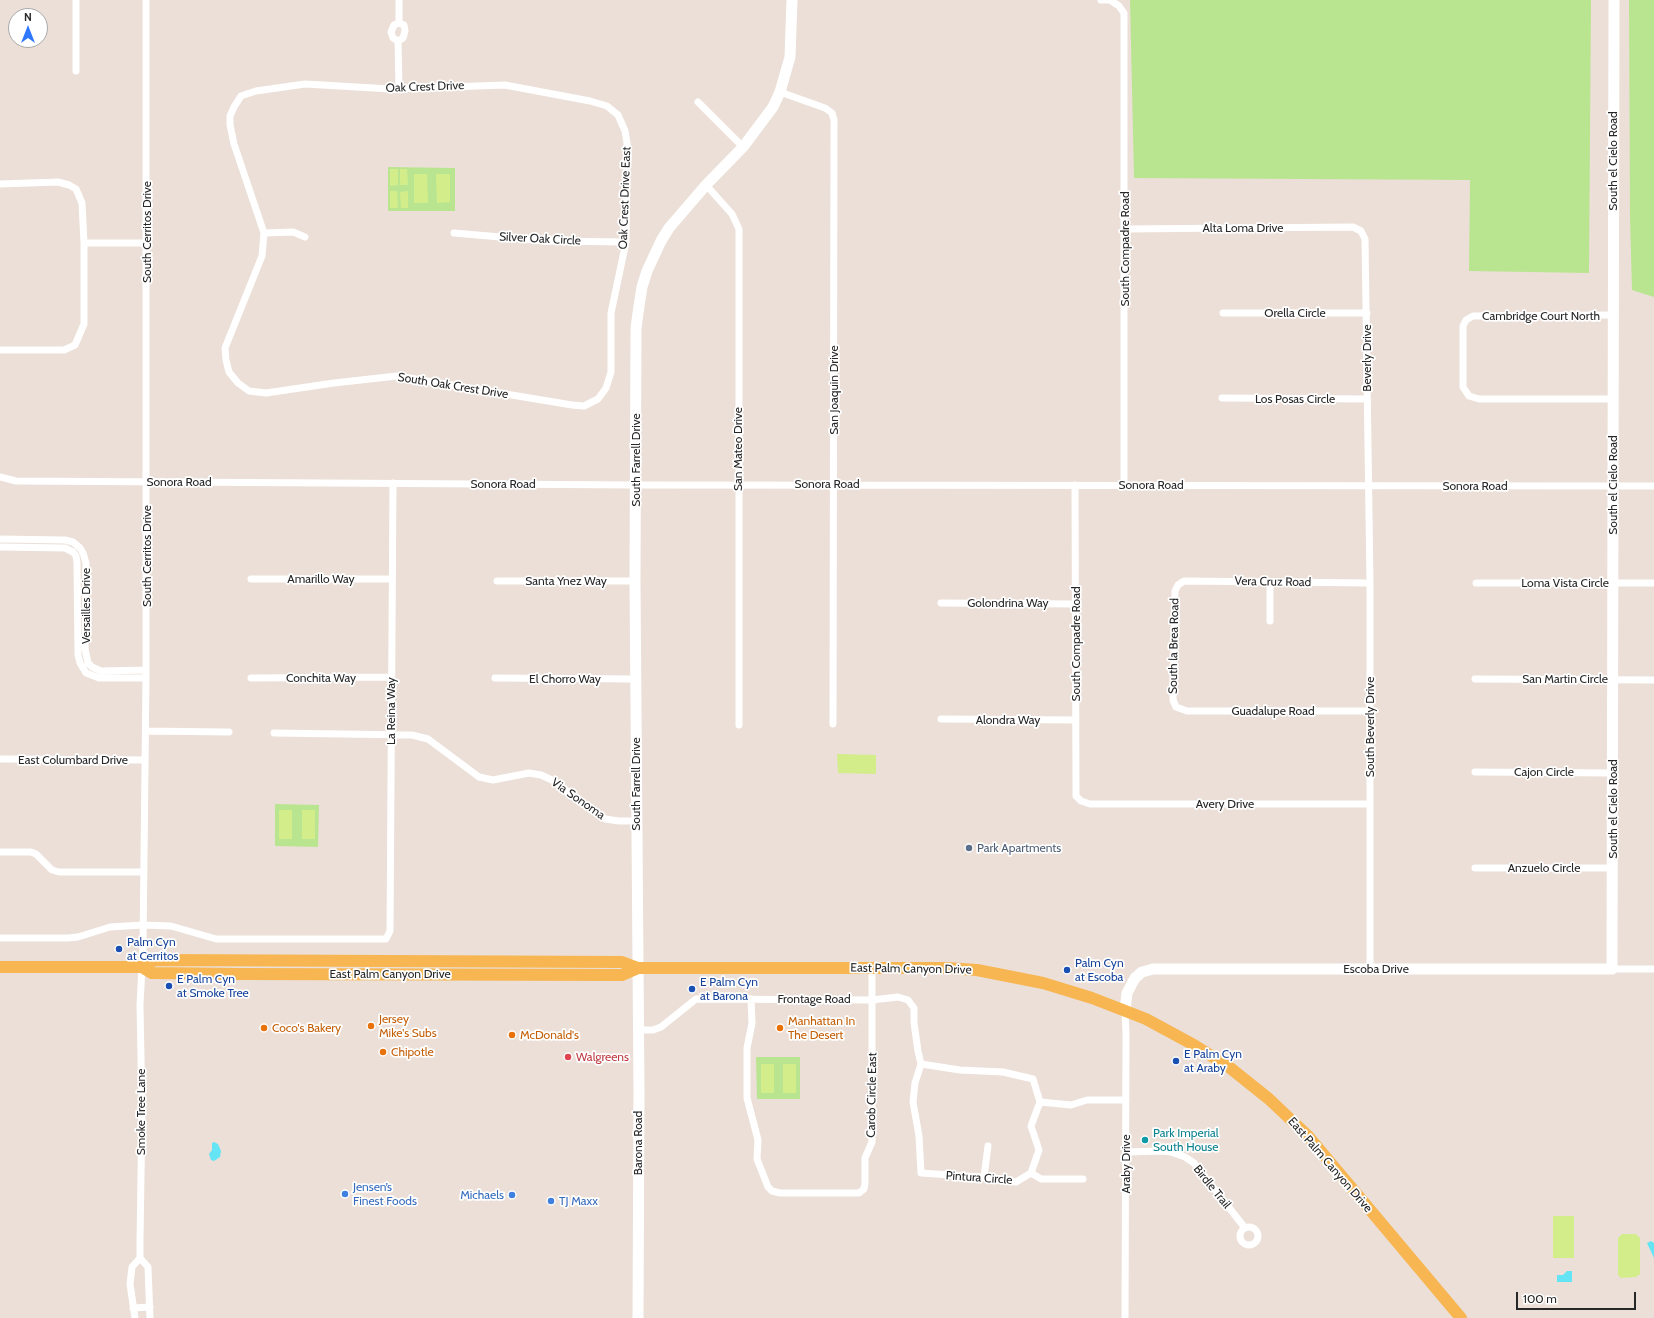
<!DOCTYPE html>
<meta charset="utf-8">
<style>
body{margin:0}
#map{position:relative;width:1654px;height:1318px;overflow:hidden;background:#ebdfd7;font-family:Cabin,sans-serif}
canvas{display:block}
.north{position:absolute;left:8px;top:8px;width:40px;height:40px;box-sizing:border-box;background:#fff;border:1px solid #a9a9a9;border-radius:50%;rotate:0deg;font-size:11px;font-weight:700;line-height:16px;text-align:center;color:#272727}
.north::after{content:'';display:block;margin:auto;width:14px;height:18px;background:#3077ff;clip-path:polygon(50% 0,100% 100%,50% 72%,0 100%)}
.scale{position:absolute;left:1516px;top:1292px;width:120px;height:18px;box-sizing:border-box;border:2px solid #272727;border-top:0;padding-left:5px;font-size:12px;line-height:14px;white-space:nowrap;color:#272727;-webkit-text-stroke:3px #fff;paint-order:stroke}
</style>
<div id="map">
<canvas width="1654" height="1318"></canvas>
<div class="north">N</div>
<div class="scale">100 m</div>
</div>
<script>
const g = document.querySelector('canvas').getContext('2d');
g.lineJoin = 'round';
function fillPath(path, color) { g.fillStyle = color; g.fill(path, 'evenodd'); }
const shape = rows => new Path2D(rows.map(r => 'M' + r).join(''));
function trace(path, color, width, dash) { g.strokeStyle = color; g.lineWidth = width; g.lineCap = dash ? 'butt' : 'round'; g.setLineDash(dash || []); g.stroke(path); }
function label(font, color, halo, rows, align = 'center') {
  g.font = font + ' Cabin,sans-serif'; g.lineWidth = 3.5; g.setLineDash([]); g.textBaseline = 'middle'; g.strokeStyle = halo; g.fillStyle = color; for (const [text, x, y, turn = 0] of rows) {
    g.save(); g.translate(x, y); g.rotate((+turn || 0) * Math.PI / 180); g.textAlign = isNaN(turn) ? turn : align; if (halo) g.strokeText(text, 0, 0); g.fillText(text, 0, 0); g.restore();
  }
}
const green = shape([
 [1130,0,1591,0,1589,273,1469,271,1470,180,1134,178],
 [1629,0,1654,0,1654,297,1632,290,1630,218],
 [388,167,455,168,455,211,388,211],
 [275,804,319,805,318,847,275,846],
 [756,1057,800,1057,800,1099,757,1099]
]);
const pitch = shape([
 [390,169,398,169,398,185,390,186],
 [400,169,407,169,408,185,400,185],
 [414,174,427,174,428,203,414,203],
 [436,174,450,174,450,202,437,203],
 [390,191,397,191,398,208,390,208],
 [408,191,408,208,401,208,400,192],
 [837,754,876,755,876,774,838,773],
 [279,810,292,810,292,839,279,839],
 [315,810,315,839,302,839,302,810],
 [761,1064,774,1064,774,1093,761,1093],
 [783,1064,796,1064,796,1093,783,1093],
 [1553,1216,1574,1216,1574,1258,1553,1258],
 [1622,1234,1636,1234,1640,1238,1640,1274,1636,1277,1621,1278,1618,1275,1618,1238]
]);
const water = shape([
 [214,1142,218,1144,221,1151,220,1157,214,1161,211,1160,209,1154,212,1150,212,1143],
 [1651,1241,1654,1243,1654,1258,1647,1243],
 [1567,1271,1572,1271,1572,1282,1557,1282,1557,1275,1563,1275]
]);
const street = shape([
 [76,0,76,71],
 [146,0,146,678,143,947,140,1005,142,1110,140,1241,140,1258,148,1267,150,1318],
 [1101,0,1110,0,1119,6,1124,13,1124,484],
 [399,23,404,25,405,31,403,38,398,41,393,38,391,32,394,25,399,23],
 [399,23,399,0],
 [398,41,399,89],
 [305,84,391,89,505,85,590,101,607,106,618,115,625,131,627,143,626,242,611,313,611,372,606,388,598,399,584,406,572,405,397,376,334,383,266,393,249,391,238,383,229,372,226,360,225,348,262,256,264,233,234,144,230,125,230,116,234,107,241,96,256,91,305,84],
 [780,92,825,108,832,113,834,120,833,724],
 [698,102,743,147],
 [0,184,58,182,69,185,76,189,82,203,84,243,84,324,75,345,64,350,0,350],
 [706,185,732,214,739,229,739,725],
 [1125,229,1353,227,1361,231,1365,239,1370,583,1370,969],
 [264,233,293,232,305,237],
 [454,233,547,241,626,242],
 [84,243,147,243],
 [1223,313,1367,313],
 [1222,398,1367,399],
 [1612,399,1479,399,1469,396,1463,387,1463,326,1466,320,1473,316,1613,315],
 [0,477,16,481,636,485,1654,486],
 [1075,485,1076,796,1081,801,1090,804,1369,804],
 [0,539,65,540,73,542,80,548,83,553,86,563,85,649,88,663,92,667,101,671,146,670],
 [0,547,65,548,73,552,76,556,77,563,78,655,80,663,86,673,99,678,146,678],
 [251,579,392,579],
 [497,581,635,581],
 [1370,583,1184,581,1178,585,1175,591,1173,700,1176,707,1187,711,1370,711],
 [1476,583,1654,583],
 [941,603,1076,604],
 [1270,621,1270,582],
 [251,678,391,677],
 [495,678,635,679],
 [1475,679,1654,680],
 [941,719,1076,720],
 [146,731,229,732],
 [274,733,412,735,428,739,479,777,493,780,529,773,541,775,554,781,605,819,619,821,636,821],
 [0,759,145,760],
 [1475,772,1613,773],
 [0,852,31,852,36,854,52,870,59,872,144,872],
 [1475,868,1613,868],
 [0,938,68,938,78,937,110,927,143,925,171,926,216,939,386,939,390,931,393,483],
 [1612,969,1654,969],
 [751,999,752,1023,747,1048,747,1098,758,1140,757,1159,768,1187,772,1191,780,1193,859,1193,864,1189,865,1183,865,1158,872,1142,872,1000,898,997,908,1000,914,1008,914,1023,918,1051,921,1064],
 [1125,1011,1126,1034,1125,1318],
 [638,1030,653,1030,661,1027,696,999,872,1000,872,967],
 [921,1064,960,1070,1003,1072,1033,1079,1040,1102,1031,1126,1039,1150,1031,1173,1016,1182,995,1178,921,1173,919,1136,913,1102,915,1083,921,1064],
 [1040,1102,1071,1105,1087,1100,1126,1100],
 [1126,1152,1163,1151,1171,1152,1185,1157,1194,1163,1245,1228],
 [1031,1173,1041,1179,1083,1179],
 [984,1177,988,1146],
 '1240 1236a9 9 0 1 1 18 0a9 9 0 1 1-18 0Z',
 [133,1308,150,1307],
 [135,1318,130,1284,132,1267,140,1258]
]);
const secondary = shape([
 [1125,1011,1127,993,1135,978,1142,972,1153,969,1612,969,1614,0],
 [638,1318,639,1092,635,581,636,328,639,306,642,287,647,271,661,241,669,228,706,185,743,147,773,107,780,92,790,57,792,0]
]);
const primary = shape([
 [0,967,142,967,155,960,622,962,638,968,946,968,977,970,1043,983,1092,998,1146,1019,1194,1045,1229,1067,1269,1099,1308,1136,1461,1318],
 [142,967,152,973,238,974,622,975,638,968]
]);
const markers = [
 [969,848,4,"#5c6f8a"],
 [119,949,4,"#1a4fb4"],
 [1067,970,4,"#1a4fb4"],
 [169,986,4,"#1a4fb4"],
 [692,989,4,"#1a4fb4"],
 [371,1026,4,"#e8710a"],
 [264,1028,4,"#e8710a"],
 [780,1028,4,"#e8710a"],
 [512,1035,4,"#e8710a"],
 [383,1052,4,"#e8710a"],
 [568,1057,4,"#e0444e"],
 [1176,1061,4,"#1a4fb4"],
 [1145,1140,4,"#0f9aa8"],
 [345,1194,4,"#3f7fe0"],
 [512,1195,4,"#3f7fe0"],
 [551,1201,4,"#3f7fe0"]
];
const streetNames = [
 ["Oak Crest Drive",425,87,-2],
 ["South el Cielo Road",1613,161,-90],
 ["Oak Crest Drive East",625,198,-88],
 ["Alta Loma Drive",1243,228],
 ["South Cerritos Drive",147,232,-90],
 ["Silver Oak Circle",540,239,3],
 ["South Compadre Road",1125,249,-90],
 ["Orella Circle",1295,313],
 ["Cambridge Court North",1541,316],
 ["Beverly Drive",1367,358,-90],
 ["South Oak Crest Drive",453,386,9],
 ["San Joaquin Drive",834,390,-90],
 ["Los Posas Circle",1295,399],
 ["San Mateo Drive",738,449,-90],
 ["South Farrell Drive",636,460,-90],
 ["Sonora Road",179,482],
 ["Sonora Road",503,484],
 ["Sonora Road",827,484],
 ["Sonora Road",1151,485],
 ["South el Cielo Road",1613,485,-90],
 ["Sonora Road",1475,486],
 ["South Cerritos Drive",147,556,-90],
 ["Amarillo Way",321,579],
 ["Santa Ynez Way",566,581],
 ["Vera Cruz Road",1273,582,1],
 ["Loma Vista Circle",1565,583],
 ["Golondrina Way",1008,603],
 ["Versailles Drive",86,606,-90],
 ["South Compadre Road",1076,644,-90],
 ["South la Brea Road",1174,646,-89],
 ["Conchita Way",321,678],
 ["El Chorro Way",565,679],
 ["San Martin Circle",1565,679],
 ["La Reina Way",391,711,-90],
 ["Guadalupe Road",1273,711],
 ["Alondra Way",1008,720],
 ["South Beverly Drive",1370,727,-90],
 ["East Columbard Drive",73,760],
 ["Cajon Circle",1544,772],
 ["South Farrell Drive",636,784,-90],
 ["Via Sonoma",578,799,35],
 ["Avery Drive",1225,804],
 ["South el Cielo Road",1613,809,-90],
 ["Anzuelo Circle",1544,868],
 ["East Palm Canyon Drive",911,969,1],
 ["Escoba Drive",1376,969],
 ["East Palm Canyon Drive",390,974],
 ["Frontage Road",814,999],
 ["Carob Circle East",872,1095,-89],
 ["Smoke Tree Lane",141,1112,-90],
 ["Barona Road",638,1143,-90],
 ["Araby Drive",1126,1164,-90],
 ["East Palm Canyon Drive",1330,1165,49],
 ["Pintura Circle",979,1178,4],
 ["Birdle Trail",1212,1187,51]
];
const serviceNames = [
 ["Park Apartments",977,848]
];
const transitNames = [
 ["Palm Cyn",127,942],
 ["at Cerritos",127,956],
 ["Palm Cyn",1075,963],
 ["at Escoba",1075,977],
 ["E Palm Cyn",177,979],
 ["at Smoke Tree",177,993],
 ["E Palm Cyn",700,982],
 ["at Barona",700,996],
 ["E Palm Cyn",1184,1054],
 ["at Araby",1184,1068]
];
const foodNames = [
 ["Jersey",379,1019],
 ["Mike's Subs",379,1033],
 ["Manhattan In",788,1021],
 ["The Desert",788,1035],
 ["Coco's Bakery",272,1028],
 ["McDonald's",520,1035],
 ["Chipotle",391,1052]
];
const healthNames = [
 ["Walgreens",576,1057]
];
const cultureNames = [
 ["Park Imperial",1153,1133],
 ["South House",1153,1147]
];
const shopNames = [
 ["Jensen’s",353,1187],
 ["Finest Foods",353,1201],
 ["Michaels",504,1195,"right"],
 ["TJ Maxx",559,1201]
];
fillPath(green, '#bae590');
fillPath(pitch, '#d3ed8b');
fillPath(water, '#64e4f4');
trace(street, '#fff', 7);
trace(secondary, '#fff', 11);
trace(primary, '#f7b651', 12);
for (const [x, y, r, color] of markers) { const dot = new Path2D(); dot.arc(x, y, r, 0, 2 * Math.PI); g.fillStyle = color; g.fill(dot); trace(dot, '#fff', 1.5); }
label('12px', '#272727', '#fff', streetNames);
label('12px', '#4e5e75', '#fff', serviceNames, 'left');
label('12px', '#164399', '#fff', transitNames, 'left');
label('12px', '#c56008', '#fff', foodNames, 'left');
label('12px', '#be3a42', '#fff', healthNames, 'left');
label('12px', '#0d838f', '#fff', cultureNames, 'left');
label('12px', '#366cbe', '#fff', shopNames, 'left');
</script>
